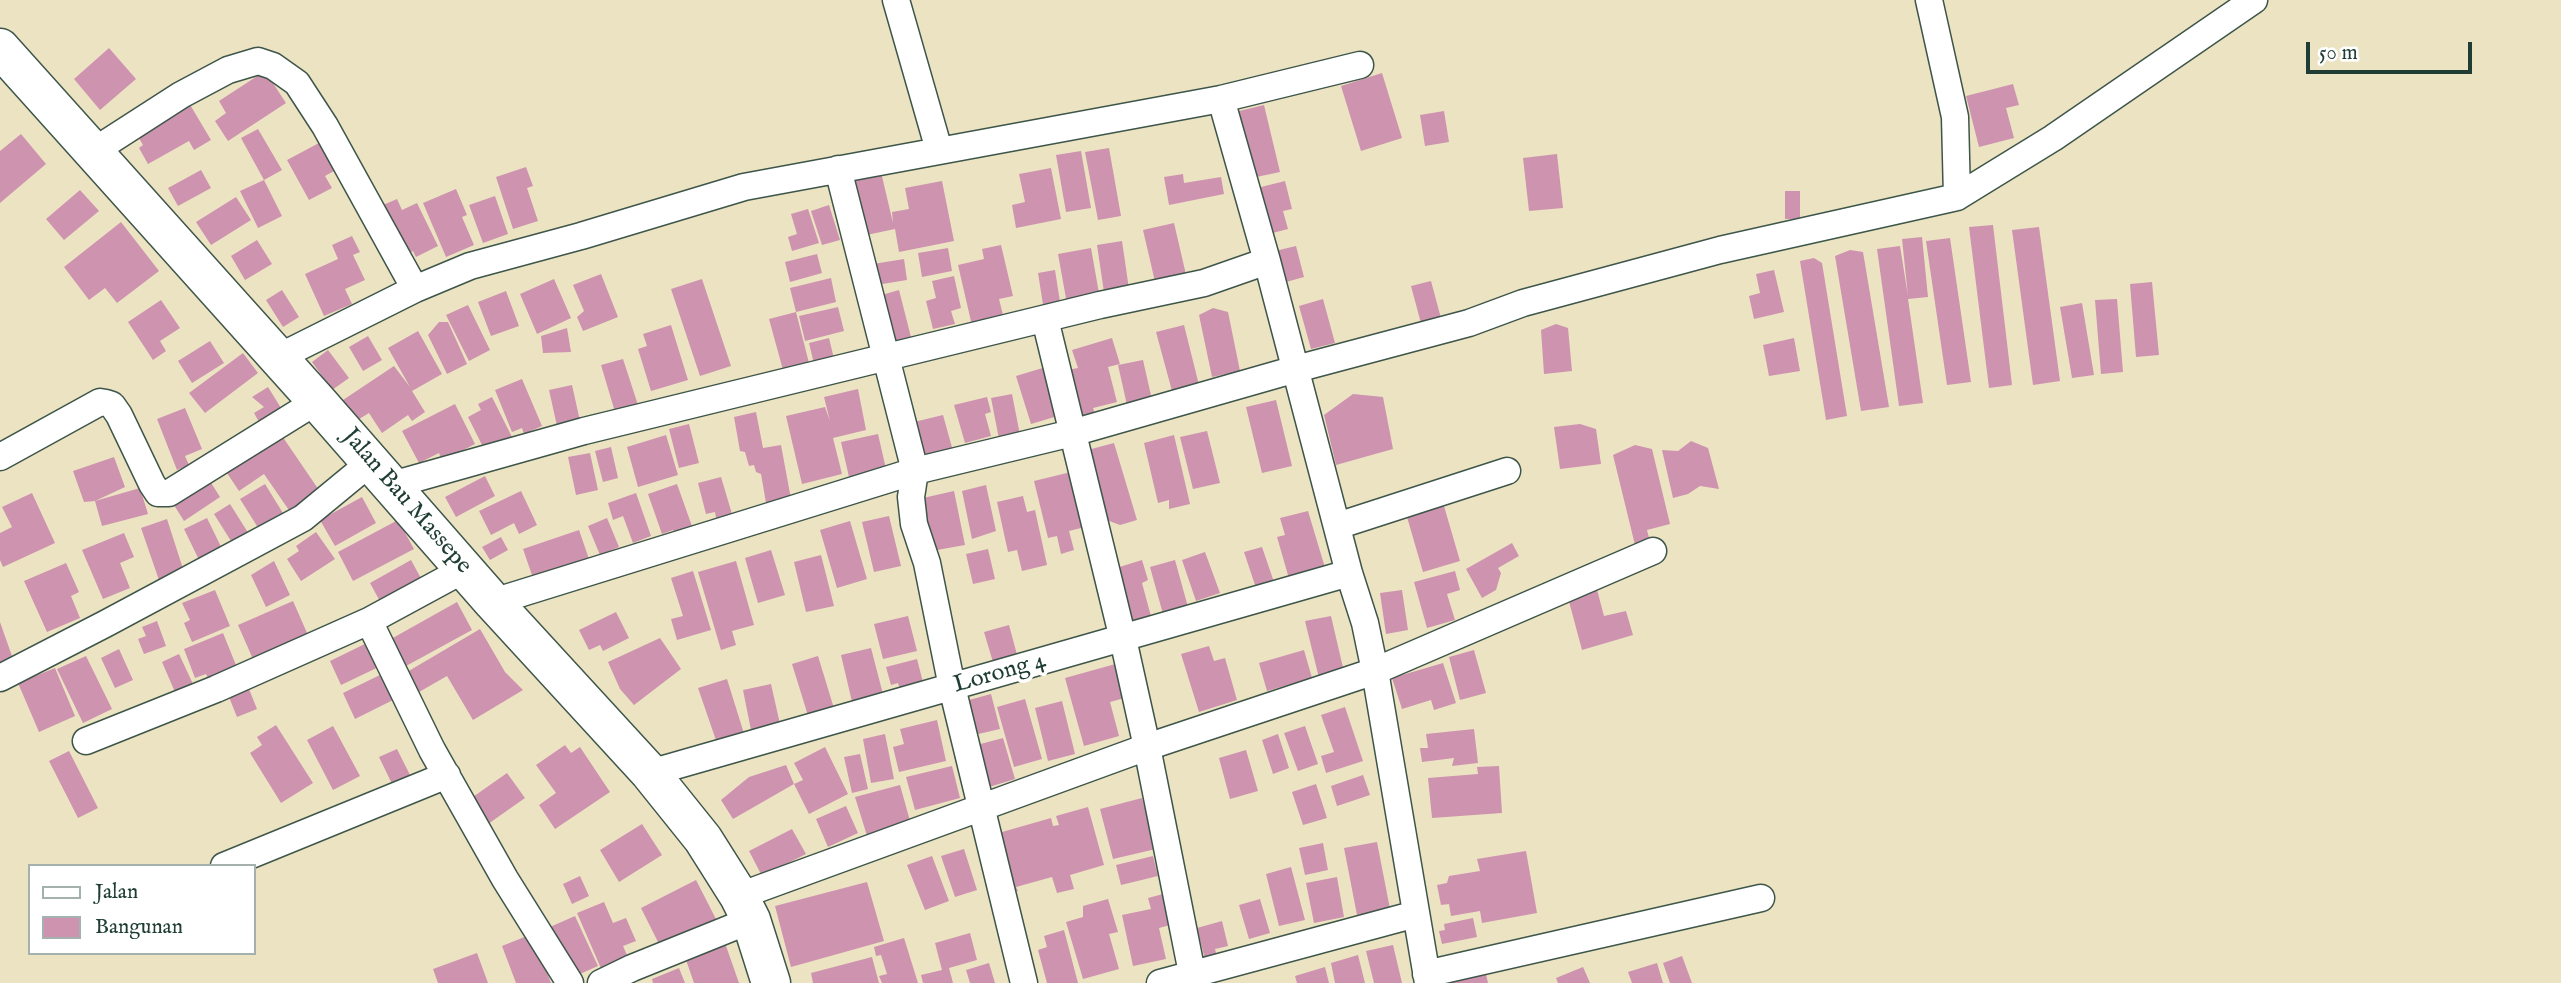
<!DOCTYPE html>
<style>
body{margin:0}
#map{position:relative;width:2561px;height:983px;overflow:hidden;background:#ece3c3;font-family:"IM FELL English",serif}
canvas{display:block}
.legend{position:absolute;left:28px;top:864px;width:228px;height:91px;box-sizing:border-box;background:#fff;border:2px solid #a5b1ae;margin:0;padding:9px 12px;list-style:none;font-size:21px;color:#1f3d34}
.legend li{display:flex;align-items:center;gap:14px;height:35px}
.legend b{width:35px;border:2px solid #a5b1ae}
.scale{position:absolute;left:2306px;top:42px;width:166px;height:32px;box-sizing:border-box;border:4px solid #1f3d34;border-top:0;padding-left:9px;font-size:21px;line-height:24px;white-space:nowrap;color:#1f3d34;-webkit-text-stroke:5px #fff;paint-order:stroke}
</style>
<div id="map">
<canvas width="2561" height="983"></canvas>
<ul class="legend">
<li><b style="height:9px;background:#fff"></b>Jalan</li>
<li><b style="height:19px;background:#ce93af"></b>Bangunan</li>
</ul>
<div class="scale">50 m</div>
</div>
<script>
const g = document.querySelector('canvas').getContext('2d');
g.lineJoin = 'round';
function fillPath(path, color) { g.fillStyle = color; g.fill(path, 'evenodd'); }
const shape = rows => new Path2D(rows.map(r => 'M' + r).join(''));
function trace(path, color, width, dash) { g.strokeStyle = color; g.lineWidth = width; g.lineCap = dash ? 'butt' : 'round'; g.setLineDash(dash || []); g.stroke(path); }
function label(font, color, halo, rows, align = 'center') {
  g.font = font + ' "IM FELL English",serif'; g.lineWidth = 7; g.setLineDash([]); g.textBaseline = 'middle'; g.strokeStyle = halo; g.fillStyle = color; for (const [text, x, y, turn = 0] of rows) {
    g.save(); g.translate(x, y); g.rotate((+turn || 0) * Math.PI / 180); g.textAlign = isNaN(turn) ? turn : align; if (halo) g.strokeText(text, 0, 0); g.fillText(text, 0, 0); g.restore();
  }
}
const building = shape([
 [109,48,136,79,100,110,74,79],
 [265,71,286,103,228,141,215,121,226,113,219,101],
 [1382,73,1402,138,1361,151,1341,86],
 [2013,84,2019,105,2006,108,2014,138,1979,147,1966,96],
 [189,103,211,140,194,150,189,141,148,164,139,148,143,145,136,133],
 [1264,105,1280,172,1247,179,1231,113],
 [1444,111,1449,142,1425,146,1420,115],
 [258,129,282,170,264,180,241,138],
 [21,134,46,164,0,203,0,151],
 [319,143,334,171,325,176,332,188,309,200,287,160],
 [1109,148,1121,216,1098,220,1085,152],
 [1081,151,1091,208,1066,212,1056,155],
 [1557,154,1563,208,1529,211,1523,158],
 [526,167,533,186,527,188,538,221,513,229,496,177],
 [1051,168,1061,219,1016,228,1012,205,1025,202,1019,174],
 [201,170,211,188,178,206,168,188],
 [881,172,893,223,892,212,909,209,905,188,942,181,954,241,899,252,895,229,857,237,843,180],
 [1183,174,1184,183,1221,177,1224,194,1169,205,1164,177],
 [264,180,282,216,258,228,240,191],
 [1285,181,1292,209,1283,211,1288,229,1261,236,1249,190],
 [456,189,467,215,462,217,474,245,446,257,423,203],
 [80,190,99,211,64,240,46,219],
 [1785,191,1800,191,1800,219,1785,219],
 [495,196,508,234,483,243,469,205],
 [236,197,251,220,211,245,196,222],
 [397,199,402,210,417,203,438,246,416,257,413,251,400,257,376,208],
 [829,205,840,240,822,245,811,211],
 [808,209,819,243,792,251,788,237,797,234,791,214],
 [121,222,159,271,117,303,105,288,89,300,64,267],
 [1174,223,1187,279,1156,286,1143,230],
 [1993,225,2012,385,1989,388,1969,227],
 [2039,227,2060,381,2033,385,2012,230],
 [352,236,360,252,353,255,365,280,345,289,352,304,324,316,305,274,338,259,332,245],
 [1922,237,1928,297,1908,299,1923,403,1899,406,1877,249,1900,246,1908,296,1902,239],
 [1950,238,1971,382,1947,385,1926,241],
 [257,240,272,264,245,280,231,256],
 [1122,241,1130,296,1105,299,1097,245],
 [1001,245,1013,296,999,299,1005,323,973,330,958,265,984,259,982,249],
 [1296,246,1304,277,1279,284,1271,252],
 [948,248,952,271,922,277,918,253],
 [1091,248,1100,299,1067,304,1058,254],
 [1850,250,1863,252,1889,407,1861,411,1835,256],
 [817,254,822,273,790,282,785,262],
 [1814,258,1822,263,1847,416,1826,420,1800,261],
 [904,259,907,280,870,286,867,265],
 [1055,270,1061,308,1044,311,1038,273],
 [1774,270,1784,312,1754,319,1749,296,1760,293,1756,274],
 [601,274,618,317,583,331,577,317,584,311,573,285],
 [954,276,961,308,951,311,955,324,933,329,926,301,936,298,932,281],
 [831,278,836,302,796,312,790,288],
 [554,279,571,318,537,334,520,294],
 [702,279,731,366,700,376,671,289],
 [1431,281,1442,322,1422,327,1411,286],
 [2152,282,2159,355,2136,357,2130,284],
 [282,290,299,317,283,327,266,300],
 [899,290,912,341,888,347,875,297],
 [506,291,519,326,491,336,478,302],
 [1323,299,1335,343,1311,349,1299,306],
 [2117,299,2123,372,2101,374,2095,300],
 [161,300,180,328,160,341,166,351,153,360,128,322],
 [2082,303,2094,375,2072,378,2060,307],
 [468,305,490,350,469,361,446,315],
 [838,307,844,331,805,341,799,316],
 [1213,308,1228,312,1240,371,1212,377,1199,315],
 [796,312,809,363,783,370,769,319],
 [439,322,448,322,467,364,447,374,428,335],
 [1556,324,1568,328,1572,371,1544,374,1541,330],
 [671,325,688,380,651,391,638,349,647,346,643,334],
 [1184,325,1199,385,1172,391,1156,332],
 [567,328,571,352,543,353,541,336],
 [418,331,442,374,412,391,425,412,412,421,408,415,382,433,369,413,356,421,343,400,394,366,410,387,388,348],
 [368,336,382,360,363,371,349,347],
 [829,338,835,363,815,368,809,343],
 [1112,338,1120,364,1108,367,1117,402,1093,408,1095,414,1082,422,1067,370,1078,368,1072,350],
 [1794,338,1800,371,1769,376,1763,345],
 [210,341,224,363,192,383,178,361],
 [328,350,349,378,332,390,312,362],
 [243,353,258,373,205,413,189,393],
 [623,359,638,405,615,412,601,365],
 [1143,360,1152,400,1127,405,1118,365],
 [1046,367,1061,415,1031,424,1016,376],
 [522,379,542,426,524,434,522,428,512,432,495,390],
 [572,385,580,421,557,426,549,390],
 [268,387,281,408,259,422,254,413,264,407,252,397],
 [858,389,866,430,833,438,842,474,802,484,786,416,825,407,830,421,824,397],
 [1012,394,1020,435,999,439,991,398],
 [1353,394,1383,397,1393,449,1336,465,1324,415],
 [492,397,514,441,484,449,468,417,481,410,478,404],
 [987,397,991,412,985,414,991,436,965,443,954,405],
 [1276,400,1292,466,1262,473,1246,407],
 [455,404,475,444,442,461,439,453,419,463,402,431],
 [185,408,202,449,185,456,189,465,177,470,157,419],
 [756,412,763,448,781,445,791,499,766,503,761,474,756,472,754,465,749,466,745,452,740,451,734,417],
 [943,415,953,451,925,459,914,422],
 [689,424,699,463,679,468,669,429],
 [1580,424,1596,429,1601,464,1560,469,1554,427],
 [278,430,323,496,293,516,264,474,239,491,227,473,255,454],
 [1207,431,1220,483,1193,489,1180,437],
 [878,434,886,469,849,477,841,442],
 [666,435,678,475,638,487,627,447],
 [1174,435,1190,504,1169,509,1169,500,1158,503,1144,443],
 [1691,441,1708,448,1719,489,1700,486,1688,494,1673,498,1662,450,1678,451],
 [1114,443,1137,520,1120,525,1104,519,1084,451],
 [1635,445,1652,449,1670,524,1647,530,1650,542,1635,545,1613,455],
 [611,447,618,478,603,482,595,451],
 [590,453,598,490,576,495,568,457],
 [114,457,125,487,95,501,84,502,73,471],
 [1071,472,1085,527,1069,531,1074,550,1061,554,1057,536,1048,538,1034,481],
 [485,476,495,496,456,517,445,497],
 [721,477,732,514,716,518,715,512,706,514,698,483],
 [208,478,220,497,184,521,172,502],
 [265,484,286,518,262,534,240,499],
 [677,484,693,529,676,536,673,530,662,534,648,494],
 [986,485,996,531,972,539,962,491],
 [140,488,148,514,102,526,95,501],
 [521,491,537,525,519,534,514,523,491,535,479,511],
 [954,491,965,545,926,552,929,531,923,498],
 [32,493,55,543,3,567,0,560,0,533,12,527,2,507],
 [636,493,651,536,633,543,623,516,613,520,608,503],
 [1023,496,1027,512,1035,510,1047,565,1022,571,1017,550,1008,552,997,502],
 [362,497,376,523,335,546,320,520],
 [230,504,252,539,236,549,214,514],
 [1444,506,1460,561,1423,572,1407,517],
 [1308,511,1326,571,1290,582,1277,537,1285,535,1280,518],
 [889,516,901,566,874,572,862,522],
 [207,518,226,557,203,568,184,529],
 [607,518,619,547,600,555,588,526],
 [167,519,185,575,160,583,141,528],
 [398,520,414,549,353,581,338,552],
 [850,521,867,579,837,588,820,530],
 [579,530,589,559,533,578,523,549],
 [316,532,335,559,301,581,287,559,299,551,296,546],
 [124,533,134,557,120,563,130,588,103,599,82,550],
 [501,537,508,550,490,560,482,547],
 [1512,543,1519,556,1498,568,1501,573,1496,590,1482,598,1466,569],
 [1262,547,1275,585,1257,591,1244,552],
 [988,549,995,579,973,584,966,554],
 [771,550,785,595,758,603,745,558],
 [1205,552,1220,593,1196,601,1182,560],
 [821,555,834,606,806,612,794,562],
 [411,560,423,582,382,605,370,583],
 [1142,560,1148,580,1142,583,1152,620,1129,626,1113,569],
 [1175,560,1188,607,1163,614,1150,567],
 [274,561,290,595,266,607,251,575],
 [736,561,754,625,732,631,736,645,721,650,698,572],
 [66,563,79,592,71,596,80,618,47,632,24,581],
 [693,571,711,630,677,640,671,619,683,616,671,578],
 [1455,571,1460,590,1447,594,1455,620,1427,628,1414,582],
 [1596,586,1604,616,1626,611,1633,635,1582,650,1567,594],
 [215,590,230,626,192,642,184,623,190,620,182,603],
 [1402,590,1408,630,1386,634,1380,593],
 [293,601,311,642,256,666,238,625],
 [457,602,472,630,406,666,391,639],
 [616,612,629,638,603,651,600,645,589,650,579,630],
 [908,616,917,651,883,659,874,624],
 [1331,616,1344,672,1319,678,1305,621],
 [157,621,166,646,144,654,138,639,146,636,142,627],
 [0,622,13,659,0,663],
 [1009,625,1019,662,995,669,984,632],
 [480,629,505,672,523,690,473,720,447,676,419,692,407,672],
 [223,633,240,675,212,687,206,674,195,678,184,649],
 [660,638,681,669,634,705,620,689,608,662],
 [373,640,385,664,341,685,330,661],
 [1209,646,1214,661,1225,658,1237,700,1199,712,1181,654],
 [871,648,884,698,853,706,841,655],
 [119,649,133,680,115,688,101,658],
 [1304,650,1312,678,1267,691,1259,663],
 [1474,650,1486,693,1460,700,1449,657],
 [179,654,193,684,175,692,162,662],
 [86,656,112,709,83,723,57,669],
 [818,656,836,715,810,722,792,664],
 [917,659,926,694,903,700,898,683,891,685,886,667],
 [1119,663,1128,697,1110,702,1119,736,1084,746,1065,678],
 [1443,663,1456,703,1434,710,1431,700,1402,709,1392,678],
 [55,668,75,716,39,732,18,683],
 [380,675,393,700,355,719,343,693],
 [727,679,746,740,719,749,698,688],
 [771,684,782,733,768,727,751,730,743,690],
 [249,689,257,709,237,717,229,697],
 [991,694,1000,729,974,735,958,703],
 [1025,699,1042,759,1014,767,997,707],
 [1062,701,1075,754,1048,761,1035,708],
 [1345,707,1363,761,1326,773,1321,756,1334,752,1321,715],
 [937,720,946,761,899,772,893,747,904,744,900,729],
 [276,725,313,783,281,803,250,753,262,745,257,737],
 [333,726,360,776,333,790,307,740],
 [1305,726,1318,764,1298,771,1284,733],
 [1474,729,1478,763,1452,766,1454,758,1422,762,1420,748,1428,748,1426,734],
 [885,734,894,779,871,783,863,739],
 [1278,734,1289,768,1273,774,1262,740],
 [1003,738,1015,779,986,788,973,746],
 [565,745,571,753,580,747,610,792,555,829,539,805,556,793,536,765],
 [825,747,848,794,809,814,794,784,803,780,794,763],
 [397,749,413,781,395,790,379,757],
 [1246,750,1258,791,1230,799,1219,758],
 [69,751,98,808,78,818,49,761],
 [860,754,868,789,852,793,844,757],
 [786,765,794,784,733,819,721,800,749,777],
 [952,766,960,798,915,810,906,777],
 [1499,766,1502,813,1432,818,1428,778,1478,774,1477,767],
 [507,773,525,798,488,824,470,799],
 [1363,775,1370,795,1337,806,1331,786],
 [1316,784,1327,818,1303,825,1292,792],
 [900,785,912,828,868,839,855,797],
 [1142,798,1156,849,1113,859,1100,809],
 [846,806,858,833,828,847,816,819],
 [1088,807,1104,865,1070,875,1074,889,1057,893,1052,877,1016,887,1018,891,1005,894,995,834,1051,818,1053,826,1059,825,1056,816],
 [642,824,662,855,619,882,600,850],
 [792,829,806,854,762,876,749,851],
 [1377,842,1390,909,1357,915,1344,848],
 [1323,843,1328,870,1305,875,1299,848],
 [964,849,977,890,955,897,941,856],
 [1526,851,1537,913,1482,923,1480,911,1451,916,1449,904,1441,905,1437,885,1447,883,1449,876,1480,871,1477,859],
 [932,856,949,901,925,910,907,865],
 [1153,856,1158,876,1121,885,1116,865],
 [1291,867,1305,920,1279,926,1266,874],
 [580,876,589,896,572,904,563,884],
 [1337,877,1344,917,1314,923,1306,883],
 [696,880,717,921,661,948,641,908],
 [867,882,884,941,791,967,775,906],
 [1167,893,1174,924,1159,928,1166,959,1133,966,1122,915,1151,909,1148,898],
 [1108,899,1118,932,1109,934,1119,969,1083,979,1066,922,1083,917,1083,906],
 [1260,899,1270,933,1249,939,1239,905],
 [604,902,613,923,626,918,636,941,623,946,630,962,603,973,577,913],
 [575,916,598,966,573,977,550,927],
 [1473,918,1477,937,1442,944,1439,931,1445,930,1444,924],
 [1222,921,1228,946,1215,949,1219,964,1207,967,1197,928],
 [1064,930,1078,983,1047,983,1038,950,1047,947,1044,936],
 [970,933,977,960,949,968,953,983,923,983,921,975,942,970,935,943],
 [532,934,551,983,516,983,502,946],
 [904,938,918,983,882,983,879,976,887,974,881,955,876,956,874,947],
 [725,943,739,983,694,983,685,957],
 [1393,945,1402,983,1374,983,1366,951],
 [477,953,488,983,438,983,433,969],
 [1358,955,1365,983,1335,983,1331,963],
 [1682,956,1692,983,1670,983,1663,963],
 [872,957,879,983,813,983,811,973],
 [989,963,995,983,970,983,966,970],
 [1657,963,1663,983,1632,983,1628,972],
 [1325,967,1329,983,1297,983,1295,976],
 [1583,967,1590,983,1558,983,1556,978],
 [679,968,685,983,653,983,652,979],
 [1486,974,1488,983,1452,983,1452,982]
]);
const street = shape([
 [896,0,939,150],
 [1929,0,1955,117,1957,197],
 [1221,99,1267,261,1349,573,1365,623,1375,671,1428,983],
 [94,151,181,95,228,70,258,61,273,66,297,83,325,126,415,289],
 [838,169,915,471,911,497,914,524,927,563,952,687,1024,983],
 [1045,319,1123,639,1147,747,1194,983],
 [277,358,415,289,470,266,581,236,744,187,1221,99,1360,65],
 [0,457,100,402,106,403,112,405,119,415,152,484,158,493,169,493,317,401],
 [392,485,584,431,1100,305,1204,283,1267,261],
 [1337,526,1507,471],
 [493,602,915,471,1072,433,1296,369,1469,323,1523,303,1720,250,1957,197,2053,138,2254,0],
 [369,621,432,750,505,879,570,983],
 [0,678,105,624,303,518,371,462],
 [86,741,216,689,369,621,465,569],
 [650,773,1349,573],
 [224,866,447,775],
 [739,896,1147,747,1375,671,1653,551],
 [1426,974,1761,898],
 [601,983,632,968,751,920],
 [1160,983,1416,914]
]);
const primary = shape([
 [0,48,317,401,493,602,650,773,703,839,739,896,751,920,771,983]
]);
const streetNames = [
 ["Jalan Bau Massepe",406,502,49],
 ["Lorong 4",1000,674,-16]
];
fillPath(building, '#ce93af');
trace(street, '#3e5649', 29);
trace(primary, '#3e5649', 41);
trace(street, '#fff', 26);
trace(primary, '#fff', 38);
label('24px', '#1f3d34', '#fff', streetNames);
</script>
